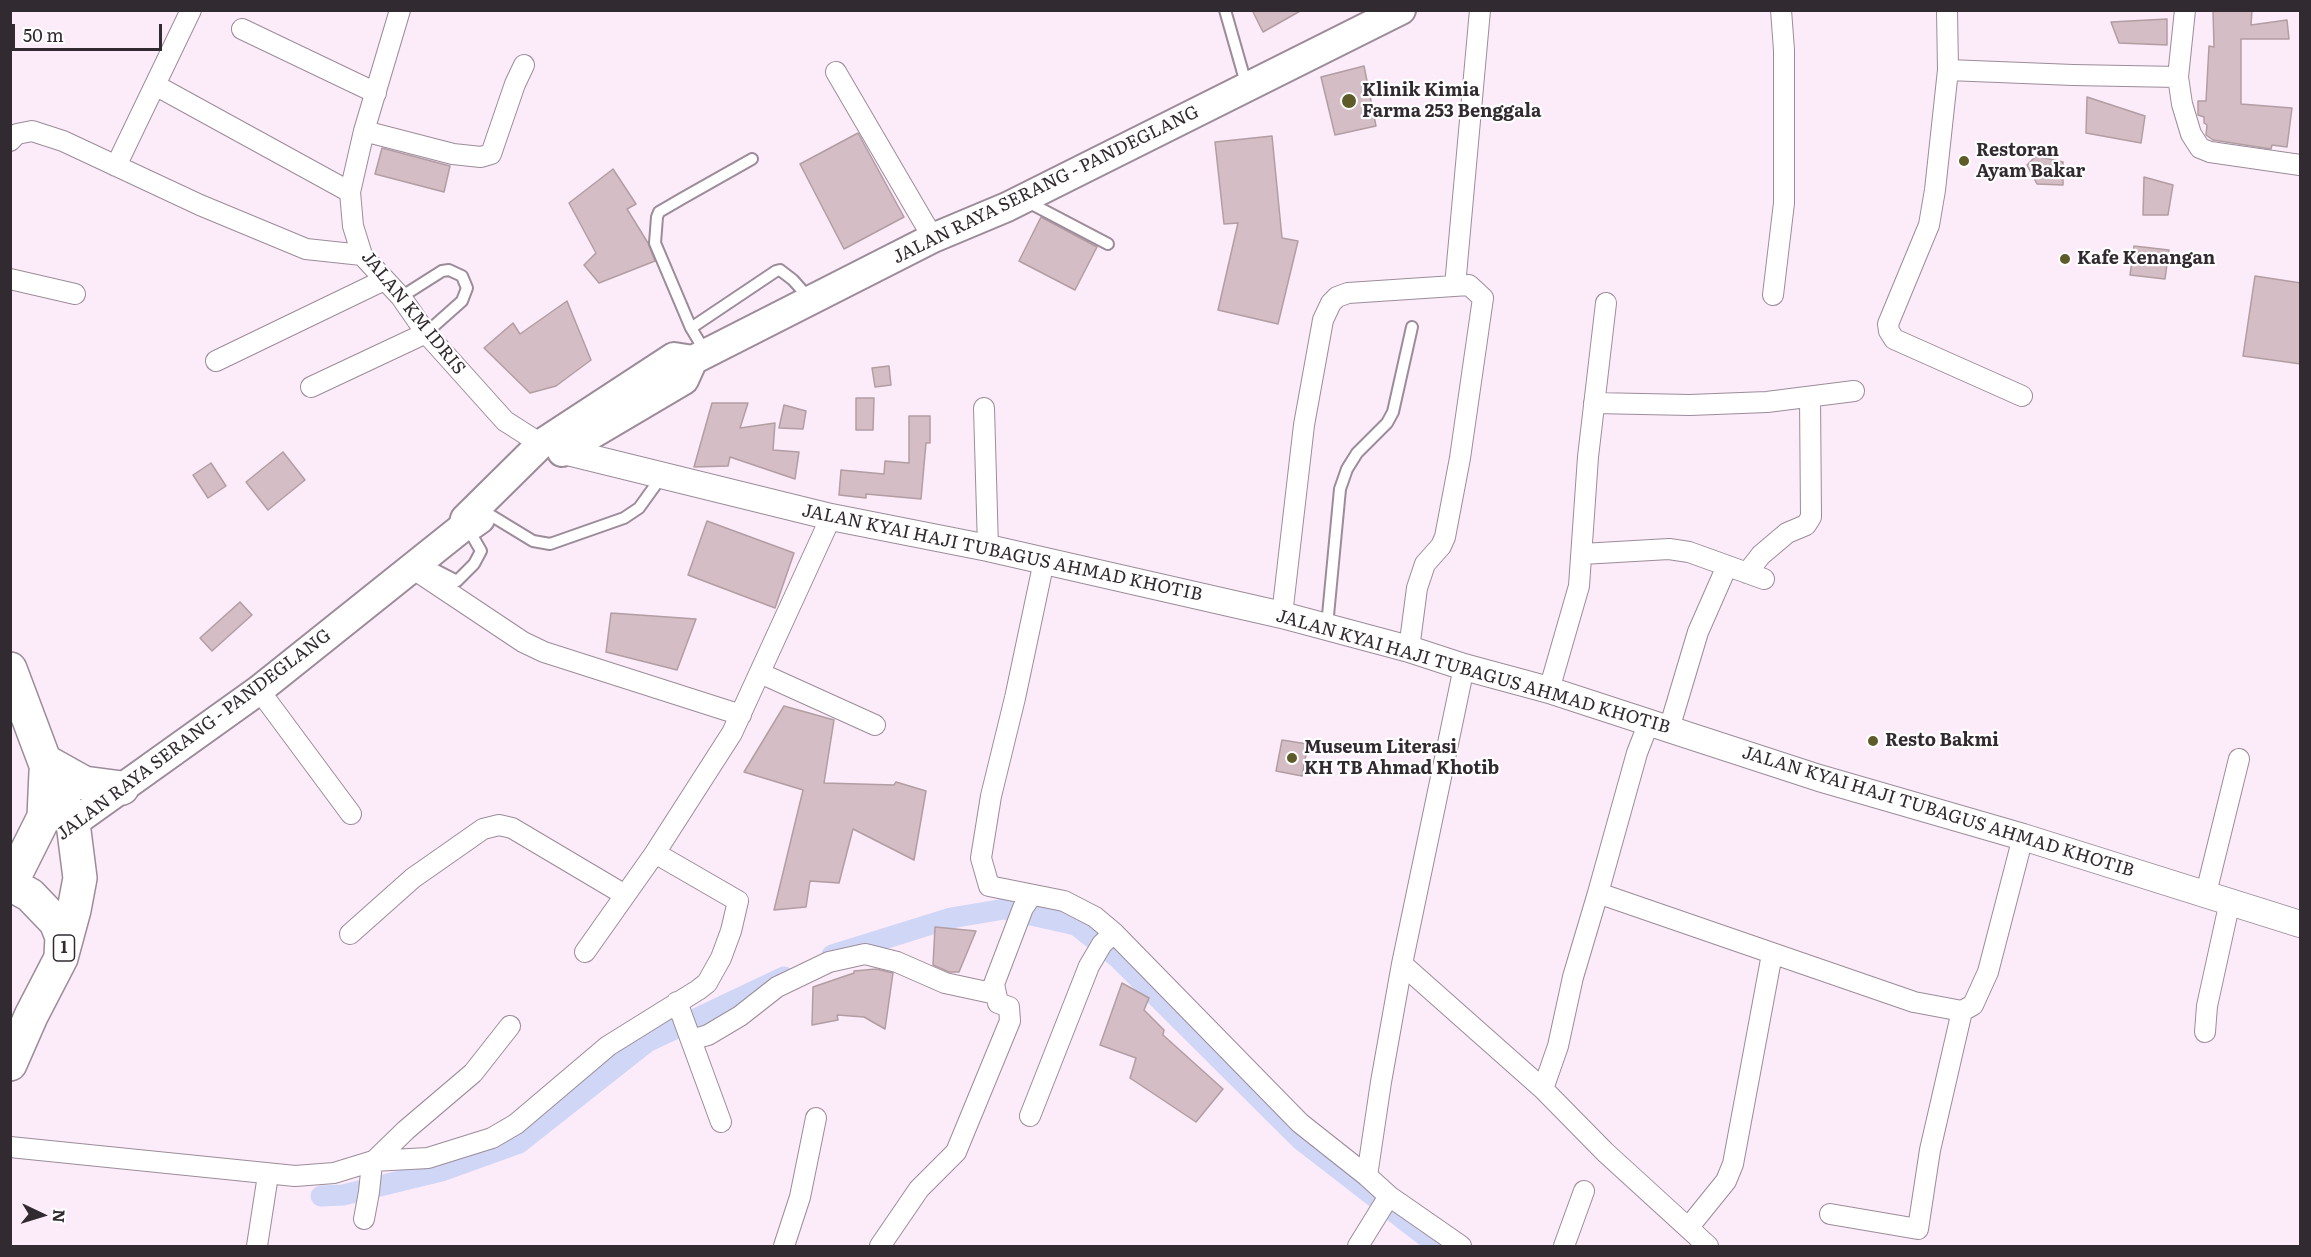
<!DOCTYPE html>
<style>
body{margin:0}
#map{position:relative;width:2311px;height:1257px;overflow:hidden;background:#fcebf9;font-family:Literata,serif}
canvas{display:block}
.frame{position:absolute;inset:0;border:12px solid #312a30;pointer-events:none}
.north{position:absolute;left:12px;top:1185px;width:60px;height:60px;-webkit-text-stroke:4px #fff;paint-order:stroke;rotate:94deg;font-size:16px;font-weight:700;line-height:24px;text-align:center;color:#312a30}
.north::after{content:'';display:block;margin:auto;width:21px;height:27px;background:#312a30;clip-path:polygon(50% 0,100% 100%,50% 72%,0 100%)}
.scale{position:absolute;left:12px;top:24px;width:150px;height:27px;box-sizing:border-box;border:3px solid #312a30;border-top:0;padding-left:8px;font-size:18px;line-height:21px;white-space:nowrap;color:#312a30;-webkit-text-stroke:4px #fff;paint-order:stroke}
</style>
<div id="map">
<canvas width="2311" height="1257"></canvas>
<div class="frame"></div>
<div class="north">N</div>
<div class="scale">50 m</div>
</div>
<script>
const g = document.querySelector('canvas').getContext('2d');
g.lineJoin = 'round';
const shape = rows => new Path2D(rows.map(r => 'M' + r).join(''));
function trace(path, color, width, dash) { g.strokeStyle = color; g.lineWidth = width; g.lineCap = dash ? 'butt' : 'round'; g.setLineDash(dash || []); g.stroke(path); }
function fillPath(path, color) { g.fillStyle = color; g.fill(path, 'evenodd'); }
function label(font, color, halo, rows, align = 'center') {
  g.font = font + ' Literata,serif'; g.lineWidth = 4.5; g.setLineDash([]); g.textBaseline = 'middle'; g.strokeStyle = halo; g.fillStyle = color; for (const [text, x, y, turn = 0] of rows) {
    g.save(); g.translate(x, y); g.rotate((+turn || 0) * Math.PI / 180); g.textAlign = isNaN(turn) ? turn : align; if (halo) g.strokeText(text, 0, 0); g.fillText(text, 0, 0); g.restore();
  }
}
const canal = shape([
 [832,955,951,918,1004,909,1076,925,1118,958,1301,1140,1438,1246],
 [321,1196,343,1195,441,1171,519,1143,647,1042,784,977]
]);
const building = shape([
 [1252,10,1302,10,1263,32,1252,10],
 [2213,10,2252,10,2251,25,2287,20,2289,39,2241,39,2241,104,2292,108,2287,147,2272,145,2271,149,2213,140,2206,135,2207,125,2204,123,2204,117,2198,115,2198,101,2206,101,2209,46,2214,47,2213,10],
 [2167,19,2167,45,2119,43,2111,22,2167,19],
 [1364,66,1376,126,1335,135,1321,77,1364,66],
 [2087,97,2145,116,2141,143,2086,133,2087,97],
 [858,133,904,217,844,249,800,164,858,133],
 [1272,136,1282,238,1298,241,1278,324,1218,310,1238,223,1224,224,1215,142,1272,136],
 [382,148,450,166,444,192,375,174,382,148],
 [2036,156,2063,162,2063,185,2037,184,2027,165,2036,156],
 [613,169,636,204,627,209,648,243,655,261,599,283,584,265,596,253,569,203,613,169],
 [2144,177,2173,185,2168,215,2143,215,2144,177],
 [1041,217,1097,247,1075,290,1019,261,1041,217],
 [2134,246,2169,250,2165,279,2130,275,2134,246],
 [2255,276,2301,283,2301,364,2243,356,2255,276],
 [567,301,591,360,556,386,530,393,484,348,513,323,520,334,567,301],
 [889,366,891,385,875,387,872,368,889,366],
 [856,398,874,398,873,430,856,430,856,398],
 [712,403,748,403,740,428,775,423,773,450,799,452,795,479,730,457,728,466,694,467,712,403],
 [784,405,806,411,803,429,779,428,784,405],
 [909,416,930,416,930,443,926,443,921,499,866,494,866,498,839,495,841,470,884,474,885,461,909,463,909,416],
 [283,452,305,480,268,510,246,482,283,452],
 [211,463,226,486,208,498,193,475,211,463],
 [707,521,794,553,775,608,688,575,707,521],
 [240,602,252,615,212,651,200,638,240,602],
 [611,613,696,619,677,670,606,652,611,613],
 [784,706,834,720,824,783,894,785,896,782,926,791,914,860,853,829,839,883,810,881,806,907,774,910,803,790,744,772,784,706],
 [1282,740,1308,744,1302,776,1276,771,1282,740],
 [935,927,976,931,959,972,949,972,933,965,935,927],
 [876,969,893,973,885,1029,864,1017,837,1015,838,1020,812,1025,813,987,854,973,854,971,876,969],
 [1122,983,1149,998,1144,1010,1164,1030,1163,1035,1223,1089,1196,1122,1130,1078,1136,1058,1100,1045,1122,983]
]);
const service = shape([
 [1225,10,1247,87],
 [1026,201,1108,244],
 [401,297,442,271,449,270,462,276,467,288,462,301,426,333],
 [691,328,776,271,780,270,793,280,809,298],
 [706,353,691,328,655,243,657,217,659,212,683,198,752,159],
 [487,513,533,541,550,544,624,518,639,508,662,476],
 [420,562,457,581,474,564,481,551,473,537,465,530],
 [1327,626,1340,489,1347,469,1357,453,1387,423,1393,412,1412,327]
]);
const minor = shape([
 [400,10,364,131,350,192,353,226,362,255,401,297,426,333,505,421,541,444],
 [1947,10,1948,70,2073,75,2178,77,2185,10],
 [242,29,376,93],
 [1948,70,1935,190,1929,225,1888,324,1889,331,1894,339,2022,396],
 [836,72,933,238],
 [2178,77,2182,104,2191,134,2200,148,2210,152,2300,165],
 [155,85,350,192],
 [364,131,453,154,481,157,491,154,515,84,524,65],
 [10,141,17,134,32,131,63,141,200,205,306,249,362,255],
 [116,166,191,10],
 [10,279,75,294],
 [1455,286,1480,10],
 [1773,295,1784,203,1784,50,1781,10],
 [216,361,384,280],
 [311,387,426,333],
 [1594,403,1690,405,1767,402,1854,391],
 [984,408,988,548],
 [1582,554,1669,549,1689,552,1764,579],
 [1044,561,1015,698,991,796,981,858,989,886,1064,901,1095,917,1114,933,1300,1123,1367,1176,1389,1196,1461,1246],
 [412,568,523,642,544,652,741,715],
 [1747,573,1761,555,1787,533,1806,525,1811,517,1810,397],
 [1282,615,1304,425,1323,320,1331,303,1337,297,1348,293,1469,285,1483,298,1460,458,1445,537,1441,546,1425,564,1417,588,1409,649],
 [1464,667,1402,964,1543,1089,1605,1152,1708,1246],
 [760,673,875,725],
 [259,690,351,814],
 [1549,690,1579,586,1588,457,1606,303],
 [1649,722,1637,753,1598,893,1914,1002,1962,1011,1973,1005,1988,972,2023,837],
 [1669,729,1698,632,1727,566],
 [2206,893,2239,759],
 [350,934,413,878,483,829,499,825,512,828,625,895],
 [585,952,655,853,732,733,831,517],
 [677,1002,721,1122],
 [2205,1032,2207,1006,2230,901],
 [691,1040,708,1035,740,1016,777,987,829,962,865,954,897,962,945,983,996,994],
 [1543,1089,1558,1046,1573,977,1598,893],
 [1030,1116,1089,966,1102,944,1114,933],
 [10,1147,295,1176,334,1173,373,1161,428,1158,492,1138,516,1124,608,1046,698,990,707,983,721,958,731,931,738,901,655,853],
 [1367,1176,1381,1082,1402,964],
 [1830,1214,1918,1229,1930,1150,1962,1011],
 [364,1219,369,1192,372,1163,406,1130,473,1073,510,1026],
 [1688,1228,1726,1181,1733,1164,1772,954],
 [257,1246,268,1175],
 [784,1246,800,1197,816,1118],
 [880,1246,919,1189,956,1152,1010,1021,1009,1007,998,1003,994,984,1023,908,1032,895],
 [1358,1246,1389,1196],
 [1564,1246,1584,1191]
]);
const tertiary = shape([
 [563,451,831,517,988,548,1282,615,1409,649,1464,667,1549,690,1819,778,2023,837,2300,924]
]);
const secondary = shape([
 [562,452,684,380,693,360],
 [463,527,465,519,541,444,674,357,693,360,933,238,1007,207,1401,10],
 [73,823,259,690,463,527,473,524,480,519]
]);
const trunk = shape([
 [10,669,46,765,73,823,80,878,74,910,61,958,31,1016,10,1064],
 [50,764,84,783,122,788],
 [18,869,44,817,46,772],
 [10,884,30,895,56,922,62,937,61,956]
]);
const markers = [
 [1349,101,8,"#5d5c29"],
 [1964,161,6,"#5d5c29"],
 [2065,259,6,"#5d5c29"],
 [1873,741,6,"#5d5c29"],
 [1292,758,6,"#5d5c29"]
];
const shields = [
 [64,948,21]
];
const shieldNames = [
 ["1",64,948]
];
const poiNames = [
 ["Klinik Kimia",1362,91],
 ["Farma 253 Benggala",1362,112],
 ["Restoran",1976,151],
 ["Ayam Bakar",1976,172],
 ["Kafe Kenangan",2077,259],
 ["Resto Bakmi",1885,741],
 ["Museum Literasi",1304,748],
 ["KH TB Ahmad Khotib",1304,769]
];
const streetNames = [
 ["JALAN RAYA SERANG - PANDEGLANG",1046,185,-26],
 ["JALAN KM IDRIS",413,313,51],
 ["JALAN KYAI HAJI TUBAGUS AHMAD KHOTIB",1002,553,12],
 ["JALAN KYAI HAJI TUBAGUS AHMAD KHOTIB",1473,672,16],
 ["JALAN RAYA SERANG - PANDEGLANG",194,735,-37],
 ["JALAN KYAI HAJI TUBAGUS AHMAD KHOTIB",1938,812,17]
];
trace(canal, '#d0d6f6', 21);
fillPath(building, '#d4bdc4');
trace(building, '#b29da3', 1.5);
trace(service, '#9c8c9a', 14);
trace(minor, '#9c8c9a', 22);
trace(tertiary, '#9c8c9a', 28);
trace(secondary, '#9c8c9a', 32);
trace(trunk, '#9c8c9a', 36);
trace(service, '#fff', 10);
trace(minor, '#fff', 20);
trace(tertiary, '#fff', 26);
trace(secondary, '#fff', 28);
trace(trunk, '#fff', 33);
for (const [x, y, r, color] of markers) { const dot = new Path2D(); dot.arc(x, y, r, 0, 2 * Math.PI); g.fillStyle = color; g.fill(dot); trace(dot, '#fff', 2); }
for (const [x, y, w] of shields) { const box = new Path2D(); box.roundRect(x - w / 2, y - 13, w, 26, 4.5); g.fillStyle = '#fff'; g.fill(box); trace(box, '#312a30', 1.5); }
label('bold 16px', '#312a30', null, shieldNames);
label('bold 18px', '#312a30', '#fff', poiNames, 'left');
label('18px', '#312a30', '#fff', streetNames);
</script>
